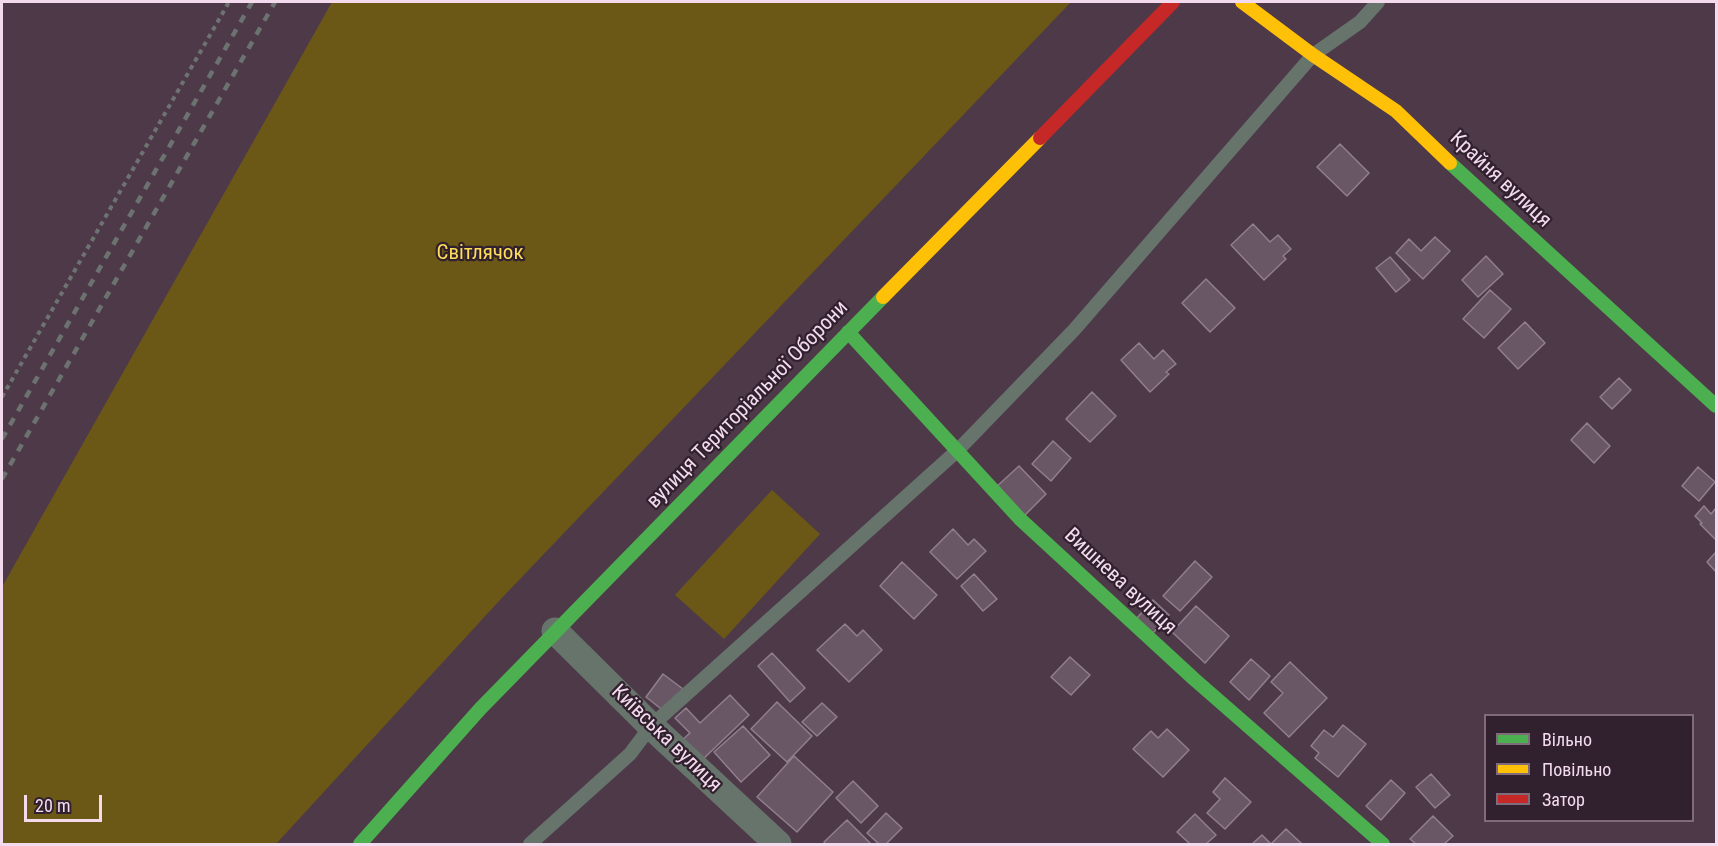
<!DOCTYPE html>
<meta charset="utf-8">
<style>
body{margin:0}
#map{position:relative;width:1718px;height:846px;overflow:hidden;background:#4e3949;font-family:"Roboto Condensed",sans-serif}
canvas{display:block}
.frame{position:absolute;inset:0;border:3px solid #f3dbed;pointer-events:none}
.legend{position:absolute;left:1484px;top:714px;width:210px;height:108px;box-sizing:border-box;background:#31202d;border:2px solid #7f6b7a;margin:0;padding:8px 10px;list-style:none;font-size:18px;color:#f3dbed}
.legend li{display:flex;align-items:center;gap:12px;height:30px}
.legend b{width:30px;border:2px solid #7f6b7a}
.scale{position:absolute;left:24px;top:795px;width:78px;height:27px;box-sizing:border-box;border:3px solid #f3dbed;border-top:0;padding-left:8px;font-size:18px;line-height:21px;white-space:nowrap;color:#f3dbed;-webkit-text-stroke:4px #31202d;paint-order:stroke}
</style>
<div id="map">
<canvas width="1718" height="846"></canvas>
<div class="frame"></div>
<ul class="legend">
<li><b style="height:8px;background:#4caf50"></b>Вільно</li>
<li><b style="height:8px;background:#ffc107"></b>Повільно</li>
<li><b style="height:8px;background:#c62828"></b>Затор</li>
</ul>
<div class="scale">20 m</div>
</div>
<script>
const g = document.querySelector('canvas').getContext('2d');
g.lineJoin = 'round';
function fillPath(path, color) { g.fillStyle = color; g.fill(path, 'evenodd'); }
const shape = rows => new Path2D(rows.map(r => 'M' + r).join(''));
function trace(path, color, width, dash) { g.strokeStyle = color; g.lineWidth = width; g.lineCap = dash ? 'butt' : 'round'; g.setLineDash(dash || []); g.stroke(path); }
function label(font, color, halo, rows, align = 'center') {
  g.font = font + ' "Roboto Condensed",sans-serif'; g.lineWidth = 4.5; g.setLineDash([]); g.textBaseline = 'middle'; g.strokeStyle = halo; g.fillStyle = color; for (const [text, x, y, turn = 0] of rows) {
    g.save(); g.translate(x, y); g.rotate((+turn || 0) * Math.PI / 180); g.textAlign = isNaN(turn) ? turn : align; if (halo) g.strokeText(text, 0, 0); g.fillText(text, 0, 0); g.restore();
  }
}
const green = shape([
 [332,2,1071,2,499,601,276,844,2,844,2,587],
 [772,490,820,534,724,639,675,595]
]);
const building = shape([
 [1340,144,1369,173,1347,196,1317,167,1340,144],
 [1253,224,1270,242,1278,235,1291,249,1283,256,1286,259,1264,280,1231,245,1253,224],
 [1435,237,1450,251,1423,279,1396,253,1409,239,1421,251,1435,237],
 [1486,256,1503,274,1478,297,1462,280,1486,256],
 [1390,257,1410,280,1396,292,1376,268,1390,257],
 [1206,279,1235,308,1210,332,1182,303,1206,279],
 [1490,290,1511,309,1484,338,1463,319,1490,290],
 [1525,322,1545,343,1518,369,1498,348,1525,322],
 [1139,343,1154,359,1163,350,1176,364,1166,372,1169,374,1150,392,1121,360,1139,343],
 [1619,378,1631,390,1612,409,1600,397,1619,378],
 [1092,392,1116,416,1090,442,1066,419,1092,392],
 [1587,423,1610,446,1594,463,1571,440,1587,423],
 [1053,441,1071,458,1051,481,1032,464,1053,441],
 [1019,466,1046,494,1022,518,994,489,1019,466],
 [1698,467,1715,482,1699,501,1682,486,1698,467],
 [1704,506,1711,514,1716,508,1716,540,1700,524,1702,523,1695,516,1704,506],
 [953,529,968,545,974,539,986,551,957,579,930,552,953,529],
 [1716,552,1716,572,1707,562,1716,552],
 [1195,561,1212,577,1180,611,1163,596,1195,561],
 [902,562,937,595,914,619,880,586,902,562],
 [974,574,997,599,983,611,961,586,974,574],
 [1153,600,1169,615,1152,634,1136,619,1153,600],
 [1196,606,1229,636,1205,663,1172,632,1196,606],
 [845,624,857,636,863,630,882,650,849,682,817,650,845,624],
 [772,653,805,688,790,702,758,666,772,653],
 [1070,657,1090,675,1071,695,1051,677,1070,657],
 [1251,659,1270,676,1249,700,1230,682,1251,659],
 [1290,662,1327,698,1289,737,1264,713,1283,693,1271,682,1290,662],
 [663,674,683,689,665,712,646,697,663,674],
 [730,695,749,715,700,762,680,742,690,733,675,718,686,708,700,723,730,695],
 [777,702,812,736,787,762,751,729,777,702],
 [822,703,837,717,817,736,802,722,822,703],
 [1343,725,1366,744,1338,777,1315,758,1319,753,1311,746,1324,730,1333,737,1343,725],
 [743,726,770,755,741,782,714,752,743,726],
 [1167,729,1189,750,1163,777,1133,749,1151,731,1158,738,1167,729],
 [794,756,833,792,797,832,757,797,794,756],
 [1431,774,1450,795,1435,808,1416,787,1431,774],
 [1225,778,1251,802,1225,829,1207,813,1220,799,1213,792,1225,778],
 [1391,780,1405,793,1381,820,1366,806,1391,780],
 [853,781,878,806,861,823,836,798,853,781],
 [886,813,902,828,886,844,879,844,867,833,886,813],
 [1195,814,1216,835,1206,844,1190,844,1177,832,1195,814],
 [1433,816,1453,836,1444,844,1416,844,1410,839,1433,816],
 [847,820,871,844,826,844,824,842,847,820],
 [1286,829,1302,844,1252,844,1262,835,1271,844,1286,829]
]);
const path = shape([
 [2,397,229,2]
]);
const lane = shape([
 [530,844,630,754,651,726,958,450,1074,330,1313,55,1360,22,1378,2]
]);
const street = shape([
 [555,631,651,726,778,844]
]);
const fast = shape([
 [1450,163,1716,406],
 [848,332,1020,519,1194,679,1383,844],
 [360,844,480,709,883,297]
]);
const slow = shape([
 [1242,2,1313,55,1396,111,1450,163],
 [883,297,1040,138]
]);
const jam = shape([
 [1040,138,1173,2]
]);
const rail = shape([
 [2,439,252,2],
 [2,479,275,2]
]);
const streetNames = [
 ["Крайня вулиця",1500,180,43],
 ["вулиця Територіальної Оборони",748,405,-46],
 ["Вишнева вулиця",1120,582,43],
 ["Київська вулиця",666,739,44]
];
const parkNames = [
 ["Світлячок",480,254]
];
fillPath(green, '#6b5817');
fillPath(building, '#695765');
trace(building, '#917f8d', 1.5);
trace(path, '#6d7370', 4, [4.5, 4.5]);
trace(lane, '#66746c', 14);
trace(street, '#66746c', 27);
trace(fast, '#4caf50', 14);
trace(slow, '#ffc107', 14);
trace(jam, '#c62828', 14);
trace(rail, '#6c726f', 4.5, [8, 8]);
label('21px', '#f3dbed', '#31202d', streetNames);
label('21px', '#fedd59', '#31202d', parkNames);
</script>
